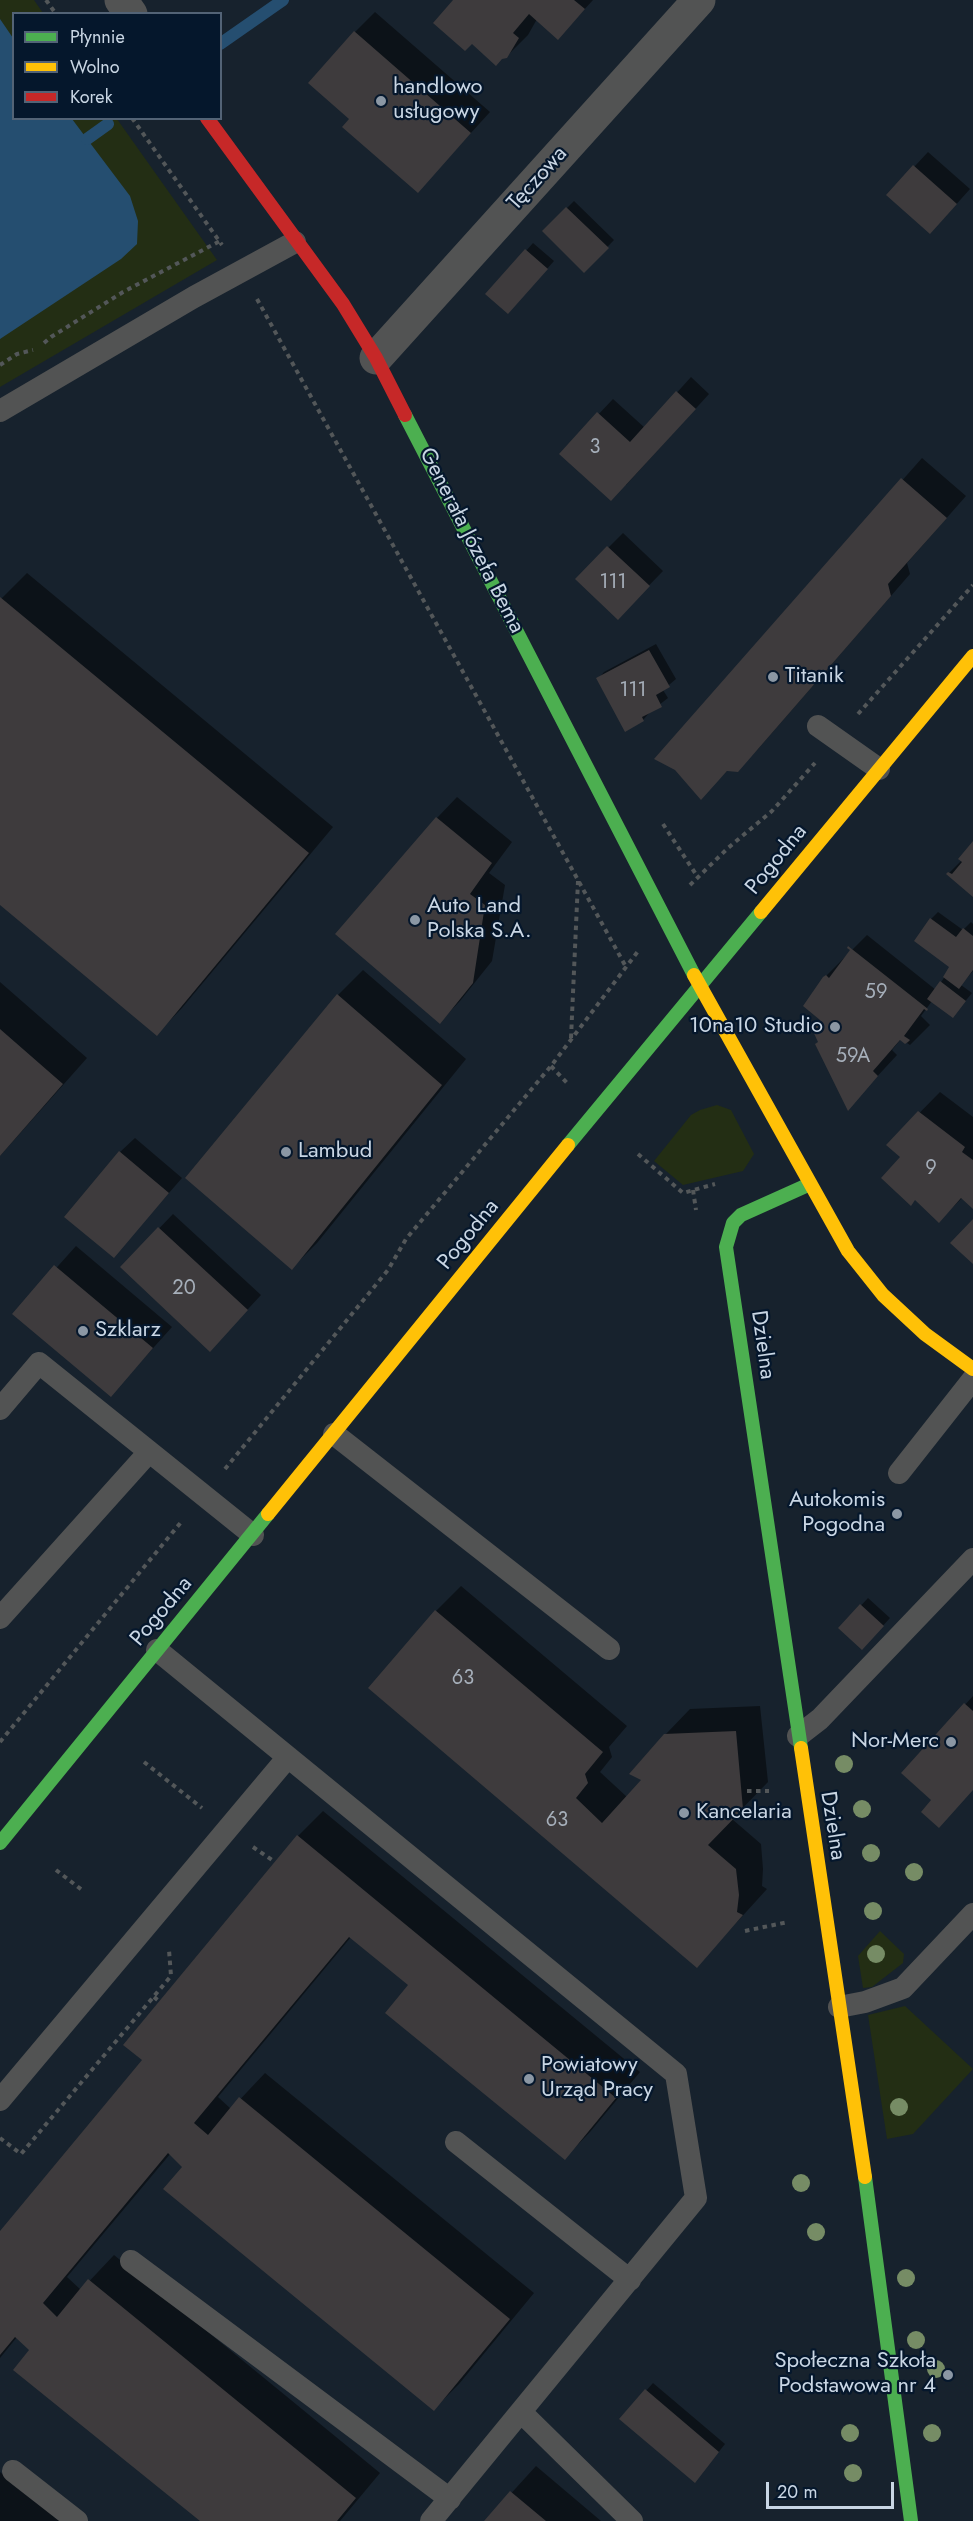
<!DOCTYPE html>
<meta charset="utf-8">
<style>
body{margin:0}
#map{position:relative;width:973px;height:2521px;overflow:hidden;background:#17222d;font-family:Jost,sans-serif}
canvas{display:block}
.legend{position:absolute;left:12px;top:12px;width:210px;height:108px;box-sizing:border-box;background:#05172c;border:2px solid #536376;margin:0;padding:8px 10px;list-style:none;font-size:18px;color:#c9d6e4}
.legend li{display:flex;align-items:center;gap:12px;height:30px}
.legend b{width:30px;border:2px solid #536376}
.scale{position:absolute;left:766px;top:2482px;width:128px;height:27px;box-sizing:border-box;border:3px solid #c9d6e4;border-top:0;padding-left:8px;font-size:18px;line-height:21px;white-space:nowrap;color:#c9d6e4;-webkit-text-stroke:4px #05172c;paint-order:stroke}
</style>
<div id="map">
<canvas width="973" height="2521"></canvas>
<ul class="legend">
<li><b style="height:8px;background:#4caf50"></b>Płynnie</li>
<li><b style="height:8px;background:#ffc107"></b>Wolno</li>
<li><b style="height:8px;background:#c62828"></b>Korek</li>
</ul>
<div class="scale">20 m</div>
</div>
<script>
const g = document.querySelector('canvas').getContext('2d');
g.lineJoin = 'round';
function fillPath(path, color) { g.fillStyle = color; g.fill(path, 'evenodd'); }
const shape = rows => new Path2D(rows.map(r => 'M' + r).join(''));
function trace(path, color, width, dash) { g.strokeStyle = color; g.lineWidth = width; g.lineCap = dash ? 'butt' : 'round'; g.setLineDash(dash || []); g.stroke(path); }
function label(font, color, halo, rows, align = 'center') {
  g.font = font + ' Jost,sans-serif'; g.lineWidth = 4.5; g.setLineDash([]); g.textBaseline = 'middle'; g.strokeStyle = halo; g.fillStyle = color; for (const [text, x, y, turn = 0] of rows) {
    g.save(); g.translate(x, y); g.rotate((+turn || 0) * Math.PI / 180); g.textAlign = isNaN(turn) ? turn : align; if (halo) g.strokeText(text, 0, 0); g.fillText(text, 0, 0); g.restore();
  }
}
const green = shape([
 [0,0,34,0,43,13,14,14,14,118,117,119,217,260,0,387],
 [717,1105,731,1110,754,1154,743,1171,683,1185,654,1161,691,1115,700,1110],
 [880,1931,904,1954,903,1963,872,1987,863,1988,858,1956],
 [905,2006,973,2069,913,2134,887,2139,868,2015]
]);
const water = shape([
 [0,19,13,38,14,118,72,119,130,196,138,221,137,244,121,259,0,339]
]);
const shadow = shape([
 [455,0,593,0,558,38,537,19,528,35,507,56],
 [375,12,490,112,418,191,351,119,355,32],
 [928,152,970,189,944,218,888,195],
 [574,201,614,240,584,271,544,231],
 [533,243,554,261,515,305,488,294],
 [691,377,709,394,626,485,561,454,613,399,645,428],
 [922,458,966,496,907,563,910,574,758,749,738,770,729,769,701,798,676,769,657,758],
 [623,533,663,571,632,603,577,579],
 [27,573,333,827,182,1008,157,1034,0,903,0,600],
 [656,644,676,679,663,690,668,698,650,712,643,720,598,679,604,672],
 [457,797,512,842,489,873,505,885,492,961,460,1001,440,1022,337,934,437,818],
 [973,844,973,895,948,874,962,860],
 [938,912,963,930,971,922,973,924,973,971,961,985,972,993,953,1016,932,1001,921,1016,930,1025,910,1045,901,1039,892,1050,897,1055,848,1108,820,1041,824,978,867,935,936,990,951,967,931,919],
 [363,970,466,1059,317,1243,292,1268,338,995],
 [0,982,87,1058,0,1156],
 [940,1092,973,1117,973,1207,963,1197,939,1221,902,1157,888,1145],
 [135,1138,182,1178,114,1256,120,1152],
 [173,1214,261,1295,224,1335,122,1267],
 [76,1246,172,1327,111,1395,15,1314],
 [461,1586,627,1726,609,1747,612,1757,600,1772,627,1797,643,1779,665,1735,690,1709,760,1706,768,1782,732,1819,761,1844,763,1869,762,1886,767,1889,697,1966,436,1611],
 [868,1598,890,1618,869,1641,840,1628],
 [973,1696,973,1790,933,1800,903,1773],
 [323,1811,640,2072,590,2132,565,2158,410,1985,351,1937,218,2097,231,2109,265,2073,534,2293,459,2384,434,2409,171,2153,67,2277,81,2290,114,2255,380,2473,340,2521,202,2521,17,2337,0,2358,0,2233,144,2060,298,1836],
 [653,2383,725,2444,701,2474,621,2419],
 [536,2466,601,2521,486,2521],
 [0,2472,60,2521,0,2521]
]);
const stream = shape([
 [220,44,283,0],
 [87,139,108,124]
]);
const building = shape([
 [453,0,574,0,585,9,558,40,529,14,513,33,519,38,507,58,502,59,496,66,472,44,465,51,433,23],
 [354,31,471,133,418,193,342,127,349,119,308,83],
 [913,165,957,204,930,234,886,195],
 [566,207,609,248,584,273,542,231],
 [525,249,548,269,508,314,485,294],
 [676,391,696,409,611,501,559,454,597,412,630,442],
 [901,478,947,518,888,584,891,596,738,772,727,771,701,800,675,770,654,759],
 [607,546,650,586,618,620,575,579],
 [0,597,309,853,157,1036,0,905],
 [649,650,670,687,656,695,662,707,642,717,644,721,625,732,596,678],
 [436,817,492,863,470,894,485,905,473,983,440,1024,335,934],
 [973,841,973,897,946,874,948,872,952,874,962,862,958,859],
 [930,918,956,937,963,928,973,936,973,970,959,989,943,977,949,967,914,941],
 [848,946,928,1009,927,1011,924,1009,904,1036,910,1040,908,1042,905,1044,900,1040,873,1071,878,1076,848,1111,815,1044,818,1042,812,1029,820,1020,803,1006,823,977,826,975,829,978,850,950,847,948],
 [940,981,966,1001,953,1018,927,999],
 [337,994,442,1085,292,1270,185,1178],
 [0,1029,63,1084,0,1156],
 [918,1111,965,1147,962,1152,973,1160,973,1209,961,1198,939,1223,915,1200,911,1206,881,1178,900,1157,886,1145],
 [119,1151,169,1193,114,1258,64,1217],
 [973,1219,973,1264,950,1243],
 [158,1227,248,1310,210,1352,120,1267],
 [54,1265,153,1348,111,1397,12,1314],
 [860,1604,884,1626,862,1650,838,1628],
 [435,1610,603,1752,585,1774,588,1783,576,1798,602,1823,641,1780,629,1774,664,1734,736,1731,743,1809,708,1845,736,1869,739,1895,737,1912,743,1915,697,1968,368,1688],
 [964,1703,973,1711,973,1790,939,1828,921,1812,931,1800,901,1773],
 [297,1835,616,2098,565,2160,385,2013,408,1985,349,1937,194,2123,208,2135,239,2097,510,2319,434,2411,163,2189,182,2167,168,2153,43,2303,57,2317,88,2279,356,2498,337,2521,200,2521,13,2370,29,2350,15,2337,0,2355,0,2231,142,2060,123,2045],
 [645,2389,719,2452,695,2483,619,2419],
 [510,2491,546,2521,484,2521]
]);
const path = shape([
 [46,0,56,14],
 [132,118,222,245],
 [257,299,626,967],
 [44,343,51,337,123,292,220,241],
 [0,365,17,354,33,350],
 [858,714,973,585],
 [663,824,697,876],
 [690,885,728,848,772,811,815,763],
 [571,1038,578,881],
 [551,1066,569,1085],
 [638,1154,683,1193,715,1184],
 [693,1190,696,1210],
 [225,1469,388,1270,406,1239,551,1066,639,950],
 [0,1742,182,1521],
 [144,1762,202,1808],
 [747,1791,769,1791],
 [253,1847,275,1862],
 [56,1870,82,1890],
 [745,1931,788,1922],
 [154,1997,160,2002],
 [0,2138,21,2154,171,1976,169,1950]
]);
const lane = shape([
 [0,411,194,297,295,242],
 [818,726,879,769],
 [0,1409,39,1363,253,1535],
 [334,1434,609,1649],
 [899,1473,973,1379],
 [0,1618,149,1452],
 [157,1650,676,2074,696,2198,431,2521],
 [798,1736,820,1719,973,1559],
 [839,2007,865,2002,903,1988,973,1914],
 [0,2100,288,1757],
 [456,2142,630,2280],
 [131,2261,450,2499],
 [521,2412,632,2521],
 [13,2471,77,2521]
]);
const street = shape([
 [121,0,131,14],
 [376,358,699,0]
]);
const fast = shape([
 [405,415,694,975],
 [568,1145,761,912],
 [801,1748,726,1247,733,1223,741,1215,810,1184],
 [0,1843,268,1514],
 [865,2177,911,2521]
]);
const slow = shape([
 [761,912,973,656],
 [694,975,848,1251,883,1295,925,1334,973,1369],
 [268,1514,568,1145],
 [801,1748,865,2177]
]);
const jam = shape([
 [207,118,343,304,376,358,405,415]
]);
const trees = [
 [844,1764],
 [862,1809],
 [871,1853],
 [914,1872],
 [873,1911],
 [876,1954],
 [899,2107],
 [801,2183],
 [816,2232],
 [906,2278],
 [916,2340],
 [936,2369],
 [850,2433],
 [932,2433],
 [853,2473]
];
const markers = [
 [381,101,6,"#8b97a4"],
 [773,677,6,"#8b97a4"],
 [415,920,6,"#8b97a4"],
 [835,1027,6,"#8b97a4"],
 [286,1152,6,"#8b97a4"],
 [83,1331,6,"#8b97a4"],
 [897,1514,6,"#8b97a4"],
 [951,1742,6,"#8b97a4"],
 [684,1813,6,"#8b97a4"],
 [529,2079,6,"#8b97a4"],
 [948,2375,6,"#8b97a4"]
];
const numberNames = [
 ["3",595,448],
 ["111",613,583],
 ["111",633,691],
 ["59",876,993],
 ["59A",853,1057],
 ["9",931,1169],
 ["20",184,1289],
 ["63",463,1679],
 ["63",557,1821]
];
const poiNames = [
 ["handlowo",393,88],
 ["usługowy",393,113],
 ["Titanik",785,677],
 ["Auto Land",427,907],
 ["Polska S.A.",427,932],
 ["10na10 Studio",823,1027,"right"],
 ["Lambud",298,1152],
 ["Szklarz",95,1331],
 ["Autokomis",885,1501,"right"],
 ["Pogodna",885,1526,"right"],
 ["Nor-Merc",939,1742,"right"],
 ["Kancelaria",696,1813],
 ["Powiatowy",541,2066],
 ["Urząd Pracy",541,2091],
 ["Społeczna Szkoła",936,2362,"right"],
 ["Podstawowa nr 4",936,2387,"right"]
];
const streetNames = [
 ["Tęczowa",538,179,-48],
 ["Generała Józefa Bema",471,541,63],
 ["Pogodna",777,860,-51],
 ["Pogodna",469,1235,-51],
 ["Dzielna",762,1345,82],
 ["Pogodna",162,1612,-50],
 ["Dzielna",832,1826,81]
];
fillPath(green, '#232e14');
fillPath(water, '#254e70');
fillPath(shadow, '#0007');
trace(stream, '#254e70', 12);
fillPath(building, '#3e3b3d');
trace(path, '#535759', 4, [4.5, 4.5]);
trace(lane, '#525353', 22);
trace(street, '#525353', 33);
trace(fast, '#4caf50', 14);
trace(slow, '#ffc107', 14);
trace(jam, '#c62828', 14);
g.fillStyle = '#768c65';
for (const [x, y] of trees) { g.beginPath(); g.arc(x, y, 9, 0, 2 * Math.PI); g.fill(); }
for (const [x, y, r, color] of markers) { const dot = new Path2D(); dot.arc(x, y, r, 0, 2 * Math.PI); g.fillStyle = color; g.fill(dot); trace(dot, '#05172c', 2); }
label('20px', '#a6afba', null, numberNames);
label('22px', '#c9d6e4', '#05172c', poiNames, 'left');
label('22px', '#c9d6e4', '#05172c', streetNames);
</script>
